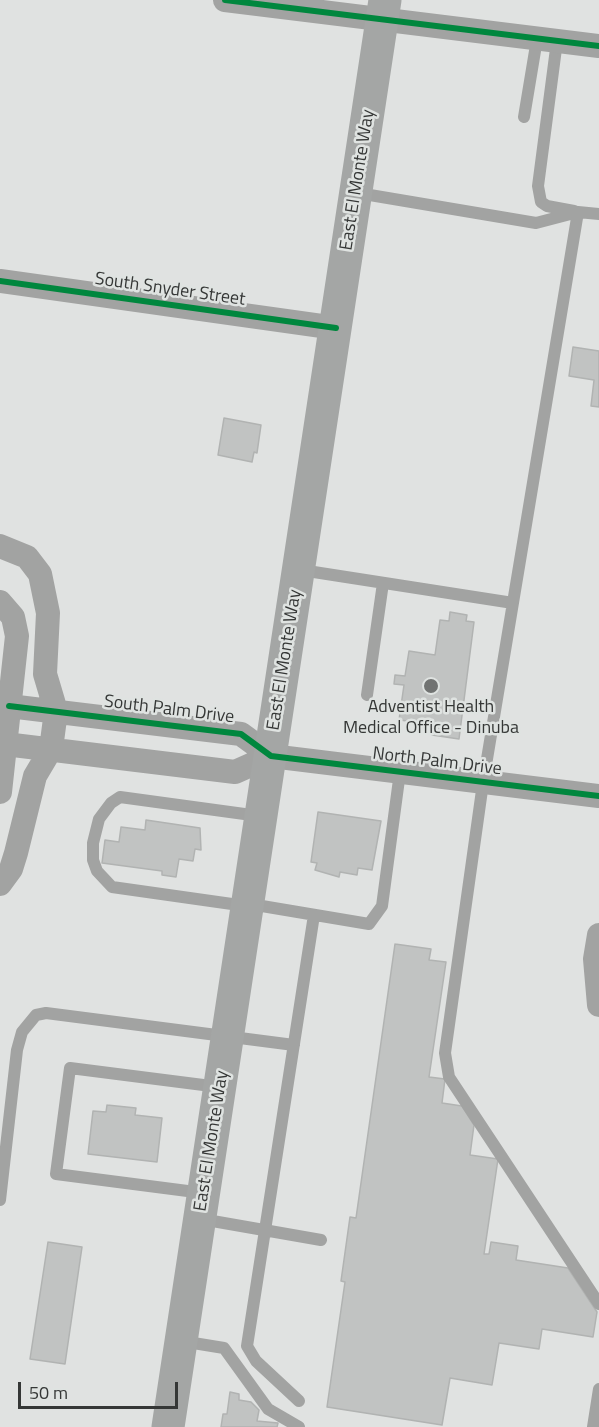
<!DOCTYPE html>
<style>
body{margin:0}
#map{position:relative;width:599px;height:1427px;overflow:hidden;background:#e0e2e1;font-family:"Titillium Web",sans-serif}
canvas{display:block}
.scale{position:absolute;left:18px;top:1382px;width:160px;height:27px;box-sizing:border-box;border:3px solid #353736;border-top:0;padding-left:8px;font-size:18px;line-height:21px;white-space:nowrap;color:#353736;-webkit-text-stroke:4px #dfe3e1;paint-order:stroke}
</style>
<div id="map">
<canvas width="599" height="1427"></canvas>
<div class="scale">50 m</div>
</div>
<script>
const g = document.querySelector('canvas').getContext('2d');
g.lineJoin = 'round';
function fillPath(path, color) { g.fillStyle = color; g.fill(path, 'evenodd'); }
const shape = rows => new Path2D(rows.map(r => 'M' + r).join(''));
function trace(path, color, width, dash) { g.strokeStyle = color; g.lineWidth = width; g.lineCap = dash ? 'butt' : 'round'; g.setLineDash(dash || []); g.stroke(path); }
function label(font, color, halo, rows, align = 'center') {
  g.font = font + ' "Titillium Web",sans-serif'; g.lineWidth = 5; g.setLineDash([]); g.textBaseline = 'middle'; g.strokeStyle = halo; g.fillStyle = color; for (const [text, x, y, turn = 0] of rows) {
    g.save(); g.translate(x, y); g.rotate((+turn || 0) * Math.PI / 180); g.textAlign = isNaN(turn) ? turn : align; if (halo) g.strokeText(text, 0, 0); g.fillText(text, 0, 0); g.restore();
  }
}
const building = shape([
 [573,347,599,351,599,407,591,406,594,380,569,376,573,347],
 [224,418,261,425,257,453,254,452,252,462,218,455,224,418],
 [450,612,467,615,466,621,474,622,459,739,432,735,433,724,399,720,404,685,394,684,395,675,405,676,409,651,435,655,440,620,449,621,450,612],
 [318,812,381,821,372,870,358,868,357,875,340,872,339,877,315,870,317,863,311,862,318,812],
 [146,820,200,828,201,850,195,849,193,861,179,859,176,877,162,875,162,871,102,863,105,840,119,842,121,827,145,830,146,820],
 [395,944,431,949,429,960,446,962,429,1077,445,1079,442,1103,462,1106,474,1125,470,1155,498,1159,484,1254,489,1254,491,1242,518,1246,516,1260,568,1268,597,1312,593,1337,542,1329,539,1349,499,1343,492,1385,450,1378,442,1425,327,1407,345,1282,341,1281,350,1217,356,1218,395,944],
 [107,1105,136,1108,135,1115,162,1118,157,1162,88,1154,93,1111,106,1112,107,1105],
 [48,1242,82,1247,65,1364,30,1359,48,1242],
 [230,1392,239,1394,239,1400,251,1402,259,1410,257,1421,278,1423,277,1427,221,1427,223,1414,227,1414,230,1392]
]);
const lane = shape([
 [557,41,538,186,541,202,547,206,574,211],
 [524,117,537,39],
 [358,193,536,223,578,212],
 [599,214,578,212,483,783,445,1053,449,1077,599,1304],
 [301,570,513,603],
 [367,695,383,583],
 [250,904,369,924,382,906,400,772],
 [246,906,112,887,97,871,93,860,93,843,99,819,111,803,120,797,259,816],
 [203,1193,56,1174,70,1068,219,1087],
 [0,1200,17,1050,22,1032,36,1015,46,1013,294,1045],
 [201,1219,321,1240],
 [181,1341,224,1348,268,1409,299,1427],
 [299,1401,256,1361,247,1346,314,915],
 [593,1427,599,1389]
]);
const street = shape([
 [225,0,599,46],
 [0,281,336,328],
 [0,546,27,557,40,574,48,613,45,674,56,711,51,749,35,776,16,853,11,869,0,884],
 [0,602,13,617,17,636,0,792],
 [9,706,241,734,271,756,599,796],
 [5,744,235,772,271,756],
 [599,935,595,959,599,1005]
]);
const primary = shape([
 [168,1427,385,0]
]);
const cycleway = shape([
 [225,0,599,46],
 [0,281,336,328],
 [9,706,241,734,271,756,599,796]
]);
const markers = [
 [431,686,8,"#717372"]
];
const streetNames = [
 ["East El Monte Way",358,180,-81],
 ["South Snyder Street",170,290,8],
 ["East El Monte Way",285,660,-81],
 ["South Palm Drive",169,710,7],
 ["North Palm Drive",437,762,7],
 ["East El Monte Way",212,1141,-81]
];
const poiNames = [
 ["Adventist Health",431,708],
 ["Medical Office - Dinuba",431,729]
];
fillPath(building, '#c1c3c2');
trace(building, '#b1b3b2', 1.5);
trace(lane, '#a2a3a2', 12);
trace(street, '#a2a3a2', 24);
trace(primary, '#a4a6a5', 33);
trace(cycleway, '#00873e', 6);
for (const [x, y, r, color] of markers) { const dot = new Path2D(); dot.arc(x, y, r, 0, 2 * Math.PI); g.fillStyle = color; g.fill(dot); trace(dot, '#dfe3e1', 2); }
label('18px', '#353736', '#dfe3e1', streetNames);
label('18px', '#353736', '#dfe3e1', poiNames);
</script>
